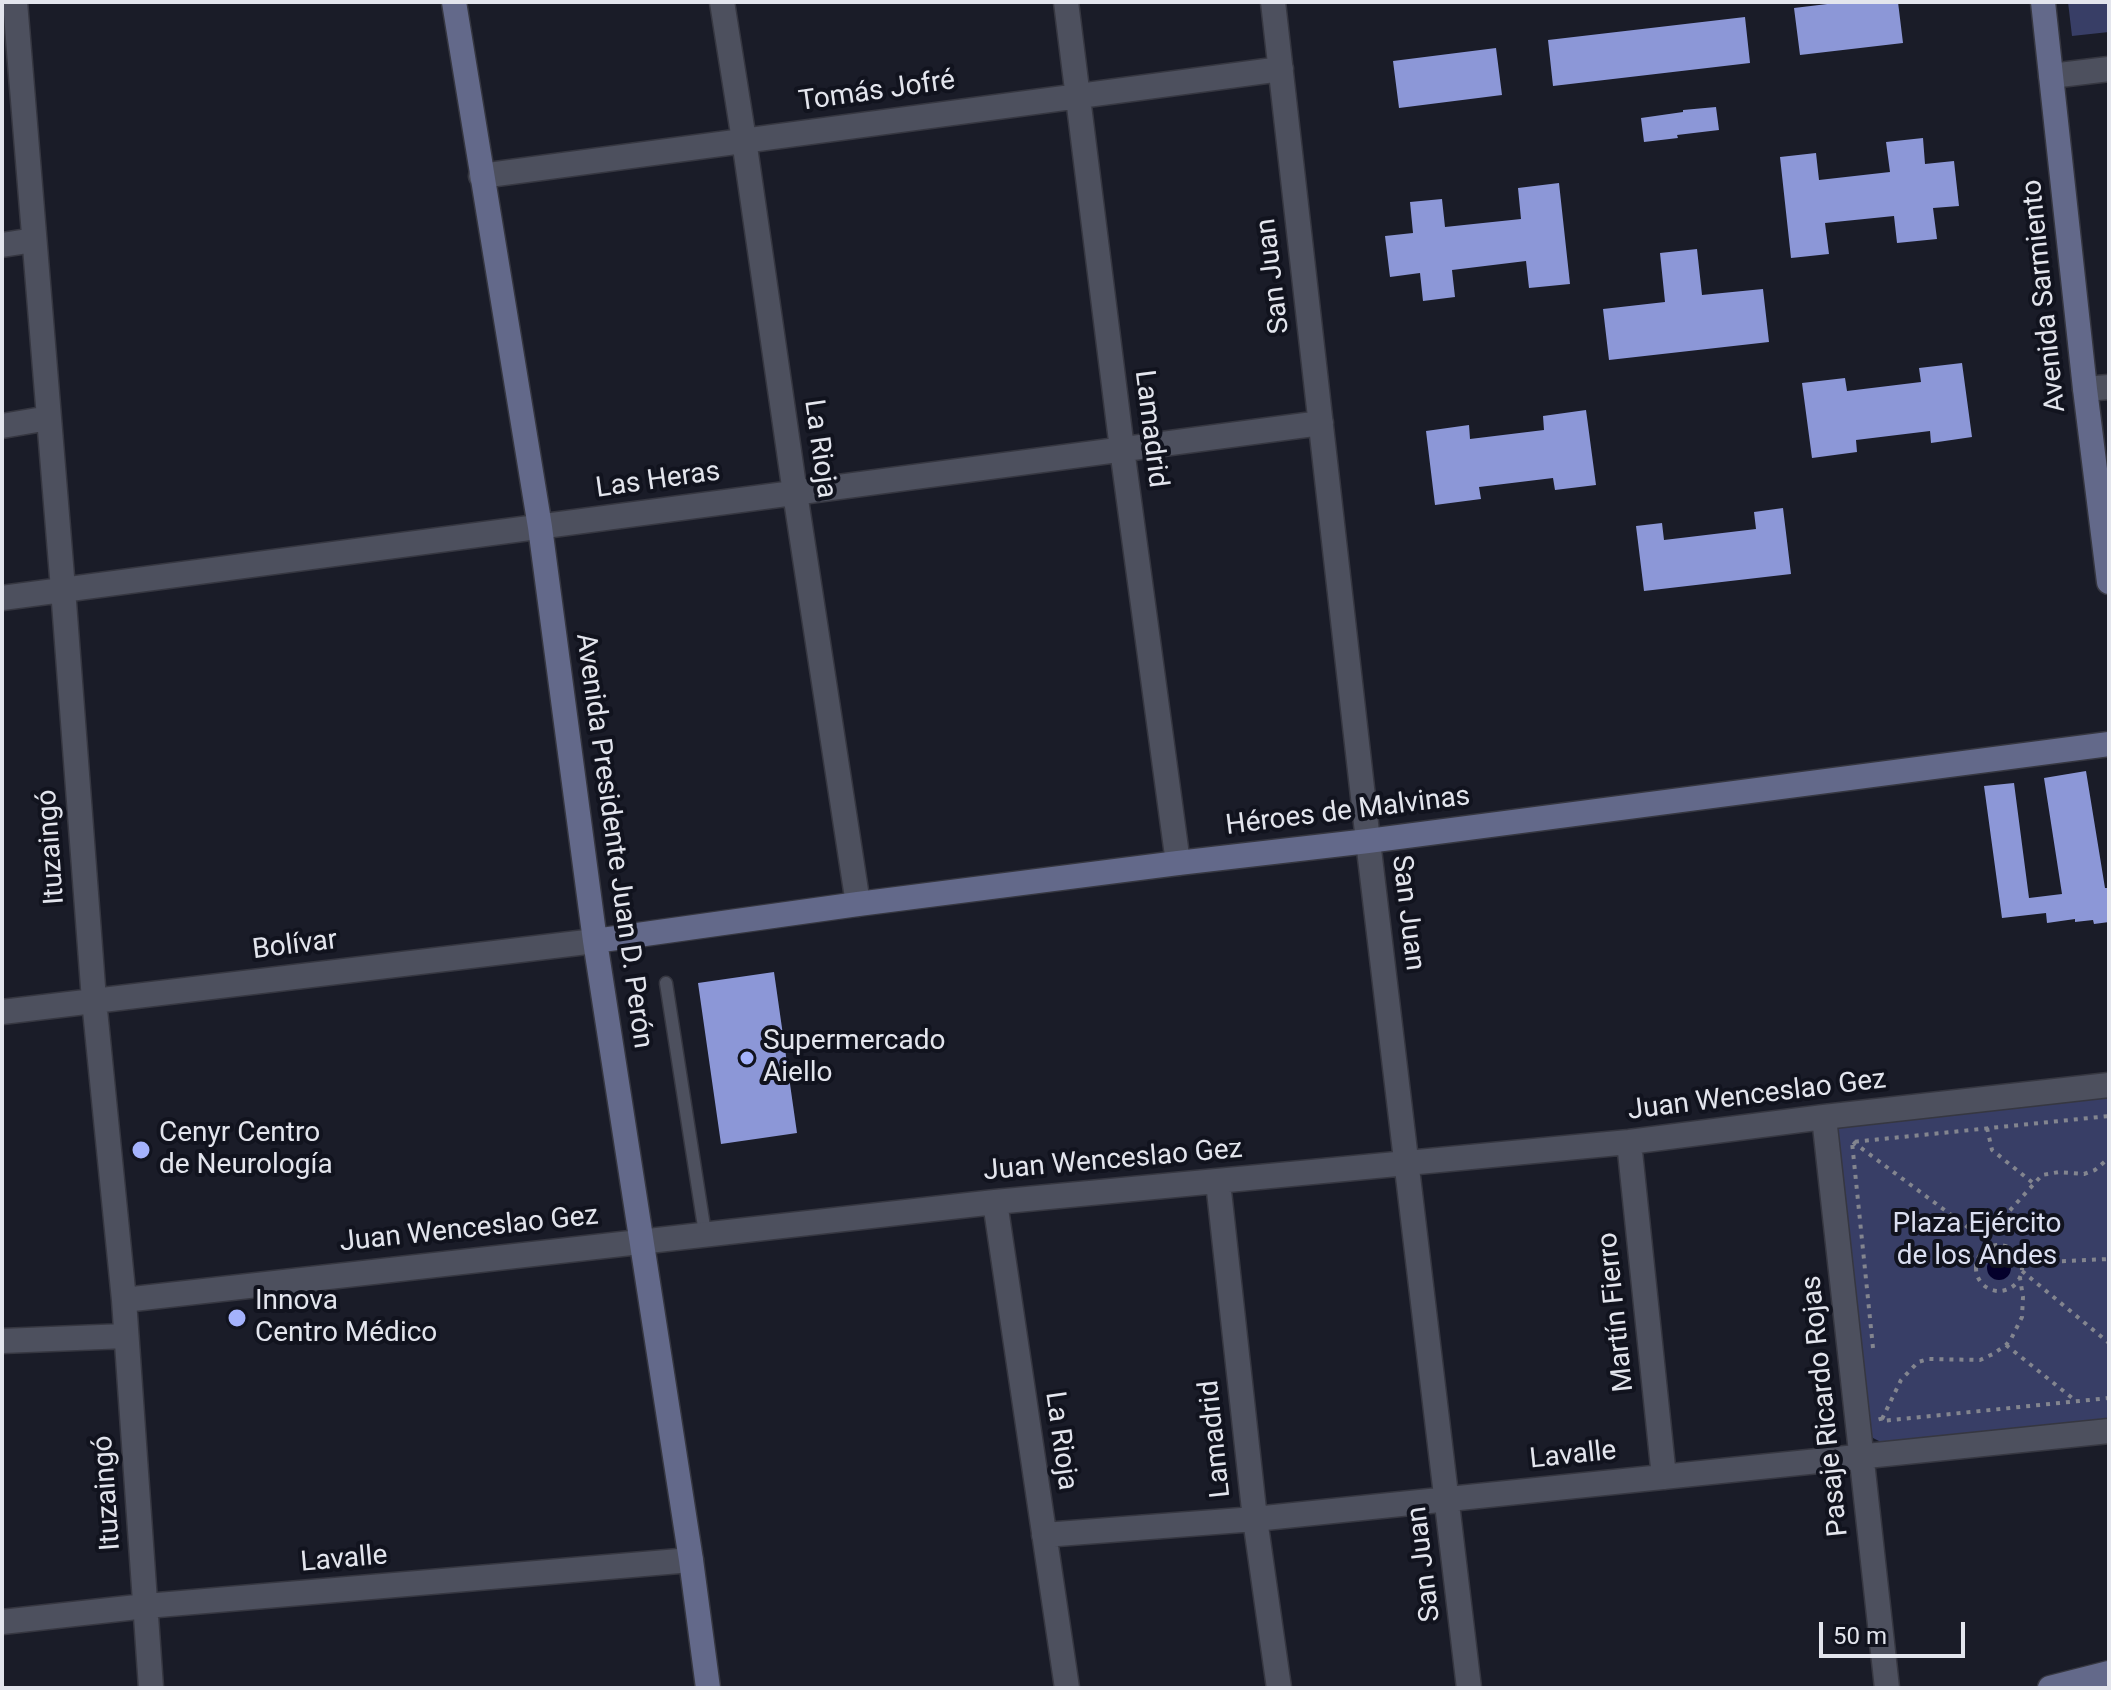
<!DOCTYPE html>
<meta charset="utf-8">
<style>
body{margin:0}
#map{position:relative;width:2111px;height:1690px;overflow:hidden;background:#1a1c28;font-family:Roboto,sans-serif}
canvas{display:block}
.frame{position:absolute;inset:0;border:4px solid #e3e5ed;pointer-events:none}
.scale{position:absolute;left:1819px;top:1622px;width:146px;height:36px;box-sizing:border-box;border:4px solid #e3e5ed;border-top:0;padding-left:10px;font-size:24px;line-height:28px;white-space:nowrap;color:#e3e5ed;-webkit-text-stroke:6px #11131e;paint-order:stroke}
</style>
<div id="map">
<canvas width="2111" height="1690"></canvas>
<div class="frame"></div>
<div class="scale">50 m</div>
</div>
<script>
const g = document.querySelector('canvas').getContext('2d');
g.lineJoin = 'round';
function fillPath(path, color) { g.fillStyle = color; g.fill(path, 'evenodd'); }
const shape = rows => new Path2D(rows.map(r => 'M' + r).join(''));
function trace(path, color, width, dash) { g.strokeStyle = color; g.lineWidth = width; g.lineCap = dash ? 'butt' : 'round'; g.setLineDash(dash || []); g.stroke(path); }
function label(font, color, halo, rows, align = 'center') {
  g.font = font + ' Roboto,sans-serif'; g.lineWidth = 8; g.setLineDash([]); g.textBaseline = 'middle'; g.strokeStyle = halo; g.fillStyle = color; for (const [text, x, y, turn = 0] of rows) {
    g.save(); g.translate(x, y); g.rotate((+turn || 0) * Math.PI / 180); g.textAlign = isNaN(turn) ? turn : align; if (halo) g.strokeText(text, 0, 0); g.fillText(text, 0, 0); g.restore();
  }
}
const green = shape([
 [2068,2,2109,2,2109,32,2072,36],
 [2109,1094,2109,1420,1888,1442,1879,1441,1873,1438,1871,1436,1837,1130,1840,1125]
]);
const water = shape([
 '1987 1268a12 12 0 1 1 24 0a12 12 0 1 1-24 0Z'
]);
const building = shape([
 [1844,2,1898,2,1903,43,1800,55,1794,8],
 [1745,17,1750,63,1553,86,1548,40],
 [1496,48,1502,95,1399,108,1393,61],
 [1716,107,1719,130,1677,135,1678,138,1644,142,1641,118,1683,112,1683,110],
 [1923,138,1925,164,1954,161,1959,206,1933,208,1937,239,1897,243,1894,216,1825,223,1829,254,1791,258,1780,157,1816,153,1819,180,1890,172,1886,142],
 [1559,183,1570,284,1529,288,1526,261,1452,270,1455,297,1423,301,1420,273,1390,277,1385,236,1413,233,1410,202,1442,199,1445,227,1521,219,1518,188],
 [1697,249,1702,295,1763,289,1769,342,1609,360,1603,309,1665,302,1660,253],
 [1962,363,1972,437,1931,443,1930,431,1856,440,1857,452,1812,458,1802,383,1845,378,1847,391,1921,382,1919,368],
 [1586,410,1596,485,1555,490,1553,478,1479,487,1481,499,1435,505,1426,431,1469,425,1470,439,1544,430,1543,416],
 [1783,508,1791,574,1644,591,1636,526,1662,523,1664,540,1756,529,1754,512],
 [2086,771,2105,888,2109,888,2109,922,2094,924,2093,920,2075,922,2075,919,2047,923,2046,913,2002,918,1984,786,2014,783,2029,898,2062,894,2044,778],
 [774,972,797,1133,721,1144,698,983]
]);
const path = shape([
 [1987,1128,1992,1150,2033,1183],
 [1853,1142,1993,1246],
 [1983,1240,2042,1175,2059,1172,2084,1174,2095,1170,2109,1158],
 '1976 1268a23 23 0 1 1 46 0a23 23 0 1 1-46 0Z',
 [2022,1263,2109,1259],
 [2022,1271,2109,1343],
 [2006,1345,2076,1401],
 [1873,1348,1852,1142,2109,1116],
 [1880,1417,1881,1421,2109,1398],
 [1882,1419,1901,1380,1918,1362,1928,1359,1980,1360,1993,1354,2006,1345,2011,1339,2022,1317,2023,1297,2020,1278]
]);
const lane = shape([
 [666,983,705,1233]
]);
const street = shape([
 [15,2,63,589,94,1000,124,1300,151,1688],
 [722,2,744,140,795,493,858,904],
 [1066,2,1122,449,1178,863],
 [1273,2,1368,841,1469,1688],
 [2051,76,2109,69],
 [481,176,1281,69],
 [2,245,34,240],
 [2085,389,2109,387],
 [2,426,49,418],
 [2,598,1321,423],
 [2,1012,595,941],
 [1824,1117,1887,1688],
 [1629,1142,1664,1477],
 [1218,1182,1255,1519,1279,1688],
 [995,1202,1067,1688],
 [124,1300,995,1202,1629,1142,1824,1117,2109,1085],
 [2,1341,126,1336],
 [1044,1535,1255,1519,2109,1431],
 [2,1622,146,1606,691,1560]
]);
const secondary = shape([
 [454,2,540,527,595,941,691,1560,708,1688],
 [2043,2,2085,389,2109,582],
 [595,941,858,904,1178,863,1368,841,2109,744],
 [2050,1688,2109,1673]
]);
const markers = [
 [747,1058,8,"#a4b2fc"],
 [141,1150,10,"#a4b2fc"],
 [237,1318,10,"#a4b2fc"]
];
const streetNames = [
 ["Tomás Jofré",877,92,-8],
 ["San Juan",1274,276,-97],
 ["Avenida Sarmiento",2045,296,-96],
 ["Lamadrid",1150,429,83],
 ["La Rioja",819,449,82],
 ["Las Heras",658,481,-8],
 ["Héroes de Malvinas",1348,812,-7],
 ["Avenida Presidente Juan D. Perón",613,841,82],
 ["Ituzaingó",52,847,-94],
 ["San Juan",1407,913,83],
 ["Bolívar",295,946,-7],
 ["Juan Wenceslao Gez",1757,1096,-7],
 ["Juan Wenceslao Gez",1113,1161,-5],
 ["Juan Wenceslao Gez",469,1230,-6],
 ["Martín Fierro",1617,1312,-96],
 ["Pasaje Ricardo Rojas",1826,1406,-96],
 ["Lamadrid",1216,1439,-96],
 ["La Rioja",1060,1441,82],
 ["Lavalle",1573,1456,-6],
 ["Ituzaingó",108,1493,-94],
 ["Lavalle",344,1560,-5],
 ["San Juan",1425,1564,-97]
];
const poiNames = [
 ["Supermercado",763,1042],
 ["Aiello",763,1074],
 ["Cenyr Centro",159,1134],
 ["de Neurología",159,1166],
 ["Innova",255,1302],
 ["Centro Médico",255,1334]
];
const parkNames = [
 ["Plaza Ejército",1977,1225],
 ["de los Andes",1977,1257]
];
fillPath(green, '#383e66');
fillPath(water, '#04002b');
fillPath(building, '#8c97d7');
trace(lane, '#363741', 15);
trace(street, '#363741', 27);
trace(secondary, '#363741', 27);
trace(path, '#83858f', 4, [4, 6]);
trace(lane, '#4d505e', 12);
trace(street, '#4d505e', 24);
trace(secondary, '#63698a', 24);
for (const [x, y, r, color] of markers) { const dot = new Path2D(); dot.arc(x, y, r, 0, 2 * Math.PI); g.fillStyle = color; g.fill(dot); trace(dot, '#11131e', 3); }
label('28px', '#e3e5ed', '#11131e', streetNames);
label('28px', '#e3e5ed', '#11131e', poiNames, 'left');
label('28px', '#dbdff1', '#11131e', parkNames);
</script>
